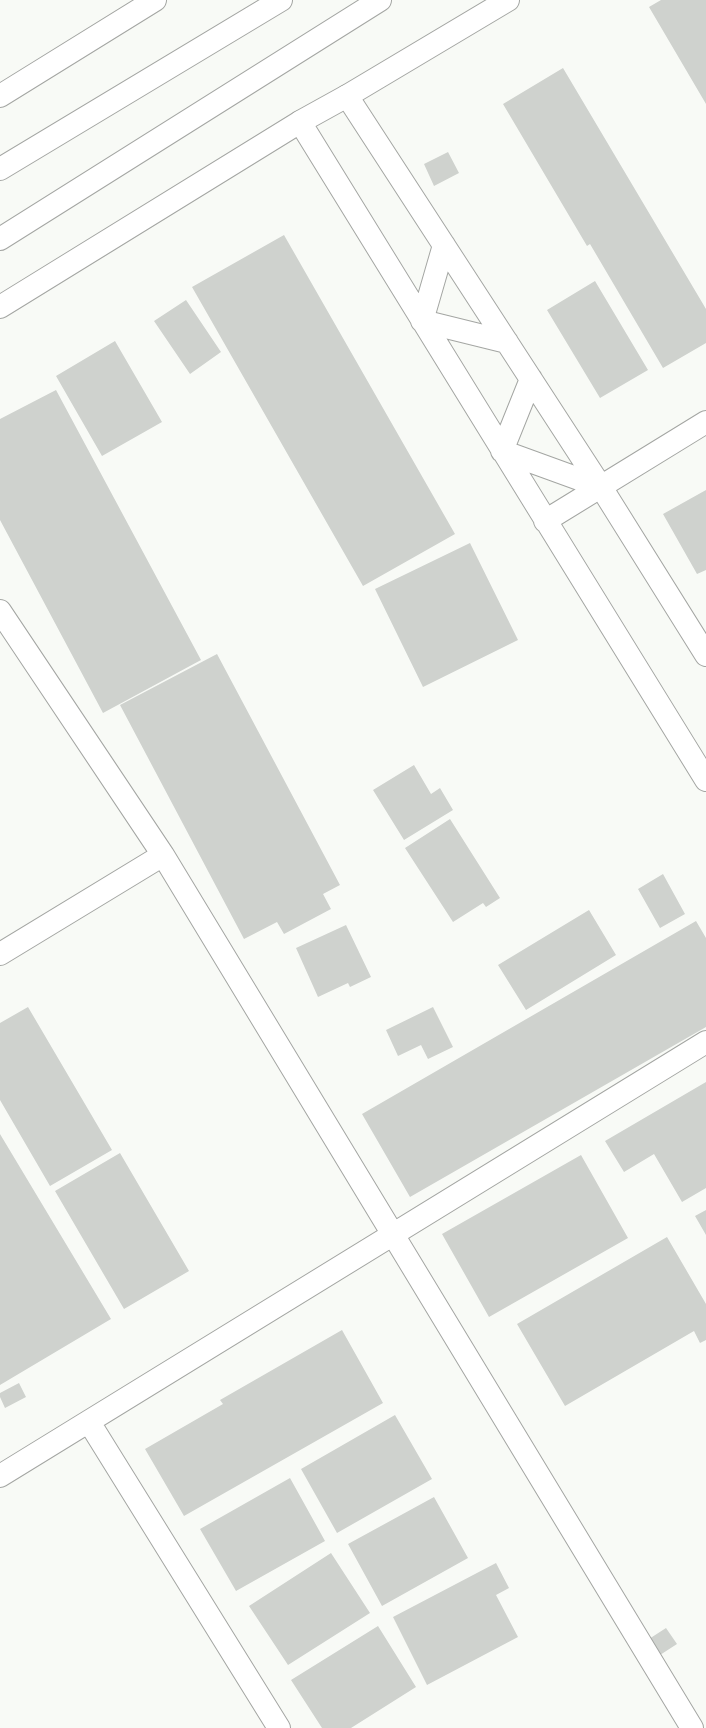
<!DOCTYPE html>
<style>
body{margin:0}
canvas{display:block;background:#f8faf6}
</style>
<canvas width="706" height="1728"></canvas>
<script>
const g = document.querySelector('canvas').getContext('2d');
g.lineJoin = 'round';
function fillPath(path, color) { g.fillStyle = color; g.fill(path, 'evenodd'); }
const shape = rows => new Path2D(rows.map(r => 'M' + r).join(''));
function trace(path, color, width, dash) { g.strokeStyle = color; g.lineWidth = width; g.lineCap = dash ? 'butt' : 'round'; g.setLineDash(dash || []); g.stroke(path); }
const building = shape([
 [661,0,706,0,706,104,649,7],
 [563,68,706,309,706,343,663,368,590,244,587,246,503,104],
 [448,152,459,173,434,186,424,164],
 [284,235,455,534,363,586,192,287],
 [595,281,648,370,600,398,547,310],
 [186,300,221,352,190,374,154,321],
 [115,341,162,422,102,456,56,376],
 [56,390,201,660,103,713,0,520,0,419],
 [706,490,706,570,697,574,663,514],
 [470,543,518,640,423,687,375,589],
 [217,654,340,885,323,894,331,909,284,934,277,922,244,939,120,705],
 [414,765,431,794,440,788,453,810,404,840,373,790],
 [450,819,500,898,486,907,483,903,453,922,405,848],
 [663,874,685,914,660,928,638,889],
 [589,910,616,955,526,1010,498,965],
 [696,921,706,938,706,1027,410,1197,362,1114],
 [346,925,371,977,350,987,348,983,318,997,296,948],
 [28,1007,112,1150,50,1186,0,1100,0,1023],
 [433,1007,453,1047,428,1059,421,1045,398,1056,386,1030],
 [706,1082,706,1188,682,1202,654,1154,624,1172,605,1141],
 [0,1134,111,1319,0,1385],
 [120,1153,189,1271,124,1309,55,1191],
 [581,1155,628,1238,489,1317,442,1234],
 [706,1210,706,1235,695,1216],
 [667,1237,706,1304,706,1340,700,1343,694,1331,565,1406,517,1324],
 [342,1330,383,1403,184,1516,145,1449,223,1404,220,1400],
 [19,1383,26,1397,5,1408,0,1397,0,1393],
 [395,1415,432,1479,337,1533,301,1469],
 [290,1478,325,1541,236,1591,200,1529],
 [434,1497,468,1558,382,1606,348,1544],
 [331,1553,370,1613,288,1665,249,1606],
 [496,1563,509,1588,496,1595,518,1637,427,1685,393,1617],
 [378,1626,416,1687,351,1728,322,1728,291,1680],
 [666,1628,677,1644,660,1655,649,1639]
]);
const minor = shape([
 [347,96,601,487,706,655],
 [300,122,706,780],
 [444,245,422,321,507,342],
 [531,379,502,451,601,487],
 [545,521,706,422],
 [0,611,163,855,692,1728],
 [0,954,163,855],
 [89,1422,279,1728],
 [0,1476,706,1042]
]);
const tertiary = shape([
 [0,96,155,0],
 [0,169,281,0],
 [0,239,380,0],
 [0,307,300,122,347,96,508,0]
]);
fillPath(building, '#cfd2ce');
trace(minor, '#a4a6a3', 24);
trace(tertiary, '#a4a6a3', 24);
trace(minor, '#fff', 22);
trace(tertiary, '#fff', 22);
</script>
